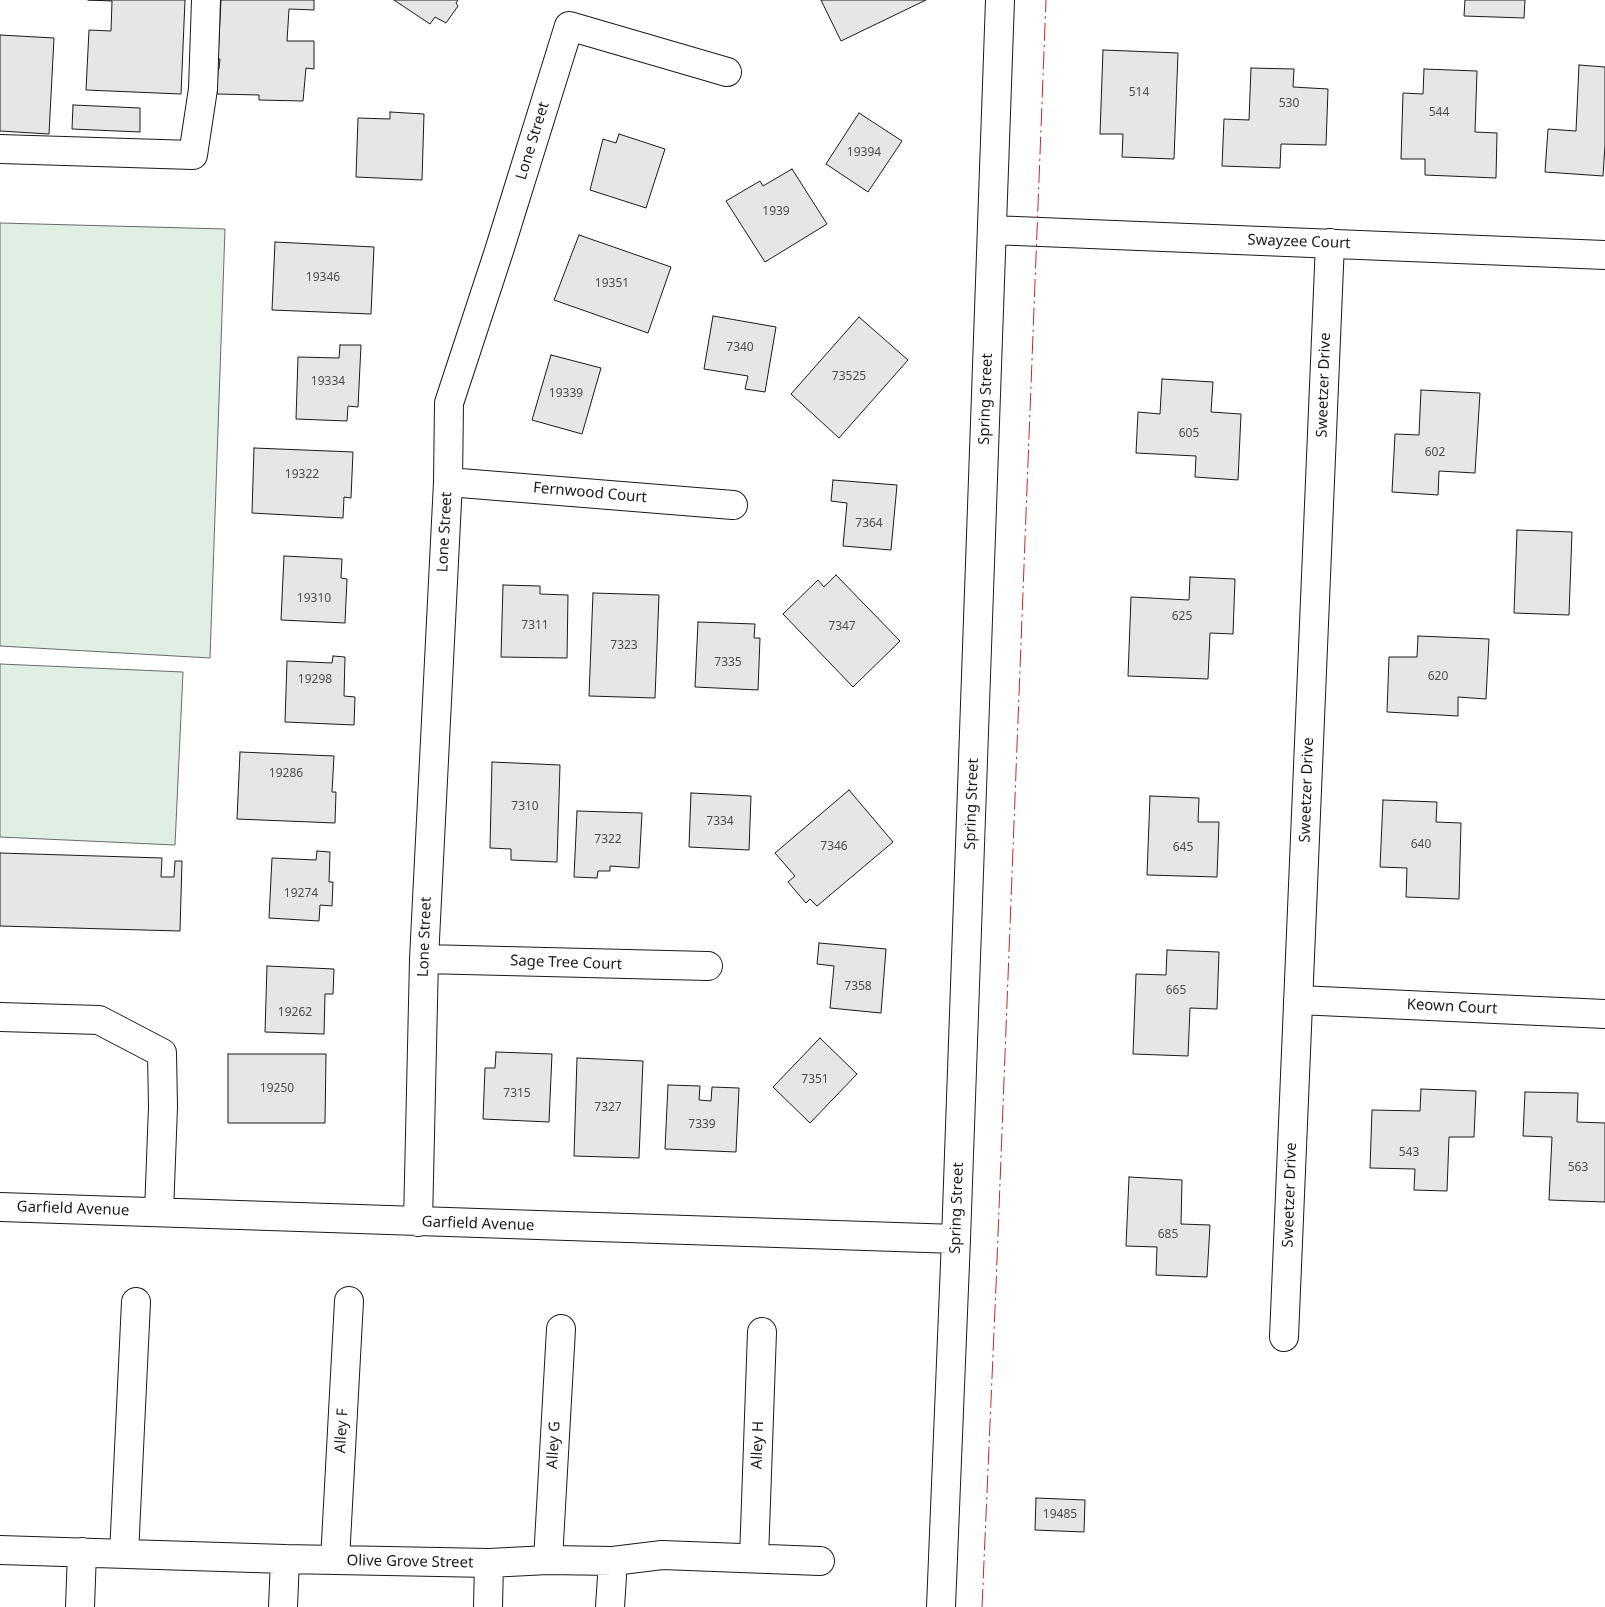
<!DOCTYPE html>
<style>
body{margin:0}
canvas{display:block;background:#fff}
</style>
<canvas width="1605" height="1607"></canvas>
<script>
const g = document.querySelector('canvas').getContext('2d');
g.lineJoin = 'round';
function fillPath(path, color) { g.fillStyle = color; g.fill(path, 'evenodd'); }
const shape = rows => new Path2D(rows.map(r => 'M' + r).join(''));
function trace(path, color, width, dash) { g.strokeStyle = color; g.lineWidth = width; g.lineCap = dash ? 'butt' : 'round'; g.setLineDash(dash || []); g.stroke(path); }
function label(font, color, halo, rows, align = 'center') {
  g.font = font + ' "Noto Sans",sans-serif'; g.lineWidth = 4; g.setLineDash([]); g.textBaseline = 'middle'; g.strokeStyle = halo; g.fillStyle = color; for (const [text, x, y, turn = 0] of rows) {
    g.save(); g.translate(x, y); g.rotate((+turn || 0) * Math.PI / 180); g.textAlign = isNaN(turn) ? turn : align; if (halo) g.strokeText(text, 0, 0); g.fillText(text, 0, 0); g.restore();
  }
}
const green = shape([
 [0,223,225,229,210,658,0,646,0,223],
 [0,664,183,672,175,845,0,837,0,664]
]);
const building = shape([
 [88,0,185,0,181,94,86,90,89,30,111,31,112,1,88,0],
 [221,0,314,0,314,10,289,9,287,41,314,41,314,69,306,68,303,101,259,100,259,95,217,94,218,69,219,69,220,59,218,59,221,0],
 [394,0,458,0,456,3,458,6,446,23,435,17,430,24,394,0],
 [821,0,926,0,841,41,821,0],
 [1465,0,1525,0,1524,18,1464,16,1465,0],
 [0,35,54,38,49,134,0,131,0,35],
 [1103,50,1178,53,1174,159,1122,157,1123,134,1100,134,1103,50],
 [1579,65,1605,67,1605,145,1603,176,1545,172,1548,129,1576,131,1579,65],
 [1251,68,1294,69,1293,87,1328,89,1326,145,1281,144,1280,168,1222,166,1224,119,1249,120,1251,68],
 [1424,69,1477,71,1475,132,1497,133,1496,178,1425,175,1425,159,1401,159,1403,93,1423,94,1424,69],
 [73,105,140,108,140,132,72,129,73,105],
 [390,112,424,114,422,180,356,177,358,118,390,119,390,112],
 [859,113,902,141,868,192,826,164,859,113],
 [619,134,665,149,646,208,590,190,603,139,616,143,619,134],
 [792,169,827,224,765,262,726,201,760,181,763,186,792,169],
 [579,235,671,267,648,333,554,300,579,235],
 [275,242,374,247,371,314,272,310,275,242],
 [713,316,776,327,765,392,745,389,748,376,704,369,713,316],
 [859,317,908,360,839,438,791,394,859,317],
 [340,345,361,345,358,407,348,406,347,421,296,419,298,357,339,358,340,345],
 [551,355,601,368,582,434,532,420,551,355],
 [1162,379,1213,382,1211,412,1241,414,1238,480,1195,477,1196,456,1136,453,1138,412,1160,414,1162,379],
 [1421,390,1480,393,1475,473,1439,471,1438,495,1392,492,1395,434,1419,435,1421,390],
 [254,448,353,452,351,498,344,497,343,518,252,513,254,448],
 [833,480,897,485,891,550,843,546,847,503,831,501,833,480],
 [1517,530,1572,532,1569,615,1514,613,1517,530],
 [284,556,342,559,341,578,347,579,345,623,281,620,284,556],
 [836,575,900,641,853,687,783,614,818,580,824,587,836,575],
 [1190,577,1235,579,1233,634,1210,633,1208,679,1128,676,1131,597,1189,600,1190,577],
 [503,585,540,586,540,594,568,595,567,658,501,657,503,585],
 [593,593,659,595,655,698,589,696,593,593],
 [698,622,755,624,754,638,760,638,758,690,695,687,698,622],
 [1418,636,1489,639,1486,699,1458,697,1458,716,1387,712,1389,657,1417,657,1418,636],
 [333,656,345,657,344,696,355,697,354,725,285,722,287,661,332,663,333,656],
 [240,752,334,756,332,792,336,792,335,823,237,819,240,752],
 [492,762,560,765,557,862,511,860,511,849,490,848,492,762],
 [849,790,893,842,817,906,810,899,806,903,788,882,795,876,775,853,849,790],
 [691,793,751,796,749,850,689,847,691,793],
 [1150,796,1199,798,1198,822,1219,822,1217,877,1147,875,1150,796],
 [1383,800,1437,802,1436,822,1461,823,1459,899,1406,897,1407,868,1380,867,1383,800],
 [577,811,642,813,639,868,610,866,610,871,598,871,597,878,574,877,577,811],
 [317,851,330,852,329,882,333,882,332,906,320,905,319,921,269,918,272,858,316,860,317,851],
 [0,853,162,858,161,877,174,877,175,861,182,861,180,931,0,926,0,853],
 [819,943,886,949,881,1013,830,1008,834,966,817,964,819,943],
 [1167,950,1219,952,1217,1009,1190,1008,1188,1056,1133,1054,1136,974,1166,975,1167,950],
 [267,966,334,969,333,994,325,994,324,1034,265,1032,267,966],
 [820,1038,857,1074,810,1123,773,1087,820,1038],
 [496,1052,552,1054,549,1122,483,1119,485,1068,495,1068,496,1052],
 [228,1054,326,1054,325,1123,228,1123,228,1054],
 [577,1058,643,1061,639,1158,574,1156,577,1058],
 [668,1085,700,1086,699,1100,711,1101,712,1087,739,1088,736,1152,665,1149,668,1085],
 [1421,1089,1476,1091,1474,1137,1449,1137,1447,1191,1414,1190,1415,1169,1370,1168,1372,1110,1420,1111,1421,1089],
 [1525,1092,1578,1093,1577,1122,1605,1123,1605,1202,1549,1200,1552,1137,1523,1136,1525,1092],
 [1129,1177,1182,1180,1181,1224,1210,1225,1207,1277,1156,1275,1157,1247,1126,1246,1129,1177],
 [1036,1498,1085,1500,1084,1532,1035,1530,1036,1498]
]);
const minor = shape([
 [0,149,193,155,203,89,206,0],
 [992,230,1605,255],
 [448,482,733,505],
 [424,959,708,966],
 [1298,1000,1605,1014],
 [0,1017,99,1020,162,1053,163,1107,159,1212],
 [0,1207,956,1239],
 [418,1222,424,959,448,482,449,403,499,251,569,26,727,72],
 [1284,1337,1330,243],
 [0,1550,285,1559,489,1563,548,1560,613,1561,662,1555,820,1561],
 [124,1554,136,1302],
 [754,1558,762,1332],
 [335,1560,349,1301],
 [548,1560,561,1329],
 [80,1607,82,1552],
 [283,1607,285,1559],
 [488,1607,489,1563],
 [610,1607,613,1561],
 [941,1607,956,1239,1000,0]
]);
const power = shape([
 [982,1607,996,1286,1046,0]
]);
const numberNames = [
 ["514",1139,93],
 ["530",1289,104],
 ["544",1439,113],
 ["19394",864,153],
 ["1939",776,212],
 ["19346",323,278],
 ["19351",612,284],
 ["7340",740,348],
 ["73525",849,377],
 ["19334",328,382],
 ["19339",566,394],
 ["605",1189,434],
 ["602",1435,453],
 ["19322",302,475],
 ["7364",869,524],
 ["19310",314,599],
 ["625",1182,617],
 ["7311",535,626],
 ["7347",842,627],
 ["7323",624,646],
 ["7335",728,663],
 ["620",1438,677],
 ["19298",315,680],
 ["19286",286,774],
 ["7310",525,807],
 ["7334",720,822],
 ["7322",608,840],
 ["640",1421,845],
 ["7346",834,847],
 ["645",1183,848],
 ["19274",301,894],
 ["7358",858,987],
 ["665",1176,991],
 ["19262",295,1013],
 ["7351",815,1080],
 ["19250",277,1089],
 ["7315",517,1094],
 ["7327",608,1108],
 ["7339",702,1125],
 ["543",1409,1153],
 ["563",1578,1168],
 ["685",1168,1235],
 ["19485",1060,1515]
];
const streetNames = [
 ["Lone Street",533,141,-73],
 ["Swayzee Court",1299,242,2],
 ["Sweetzer Drive",1324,385,-88],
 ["Spring Street",986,399,-88],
 ["Fernwood Court",590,493,5],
 ["Lone Street",445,532,-87],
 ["Sweetzer Drive",1307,790,-88],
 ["Spring Street",972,804,-88],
 ["Lone Street",425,937,-88],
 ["Sage Tree Court",566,963,2],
 ["Keown Court",1452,1007,3],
 ["Sweetzer Drive",1290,1195,-88],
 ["Spring Street",957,1208,-88],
 ["Garfield Avenue",73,1209,2],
 ["Garfield Avenue",478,1224,2],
 ["Alley F",342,1431,-87],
 ["Alley G",554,1445,-87],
 ["Alley H",758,1445,-88],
 ["Olive Grove Street",410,1562,1]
];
fillPath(green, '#e0efe3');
trace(green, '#6a6a6a', 1);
fillPath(building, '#e6e6e6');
trace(building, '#1a1a1a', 1);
trace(minor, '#1a1a1a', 30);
trace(minor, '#fff', 28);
trace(power, '#c62828', 1, [18, 4, 2.5, 4]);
label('12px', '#4d4d4d', null, numberNames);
label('15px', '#1a1a1a', '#fff', streetNames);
</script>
